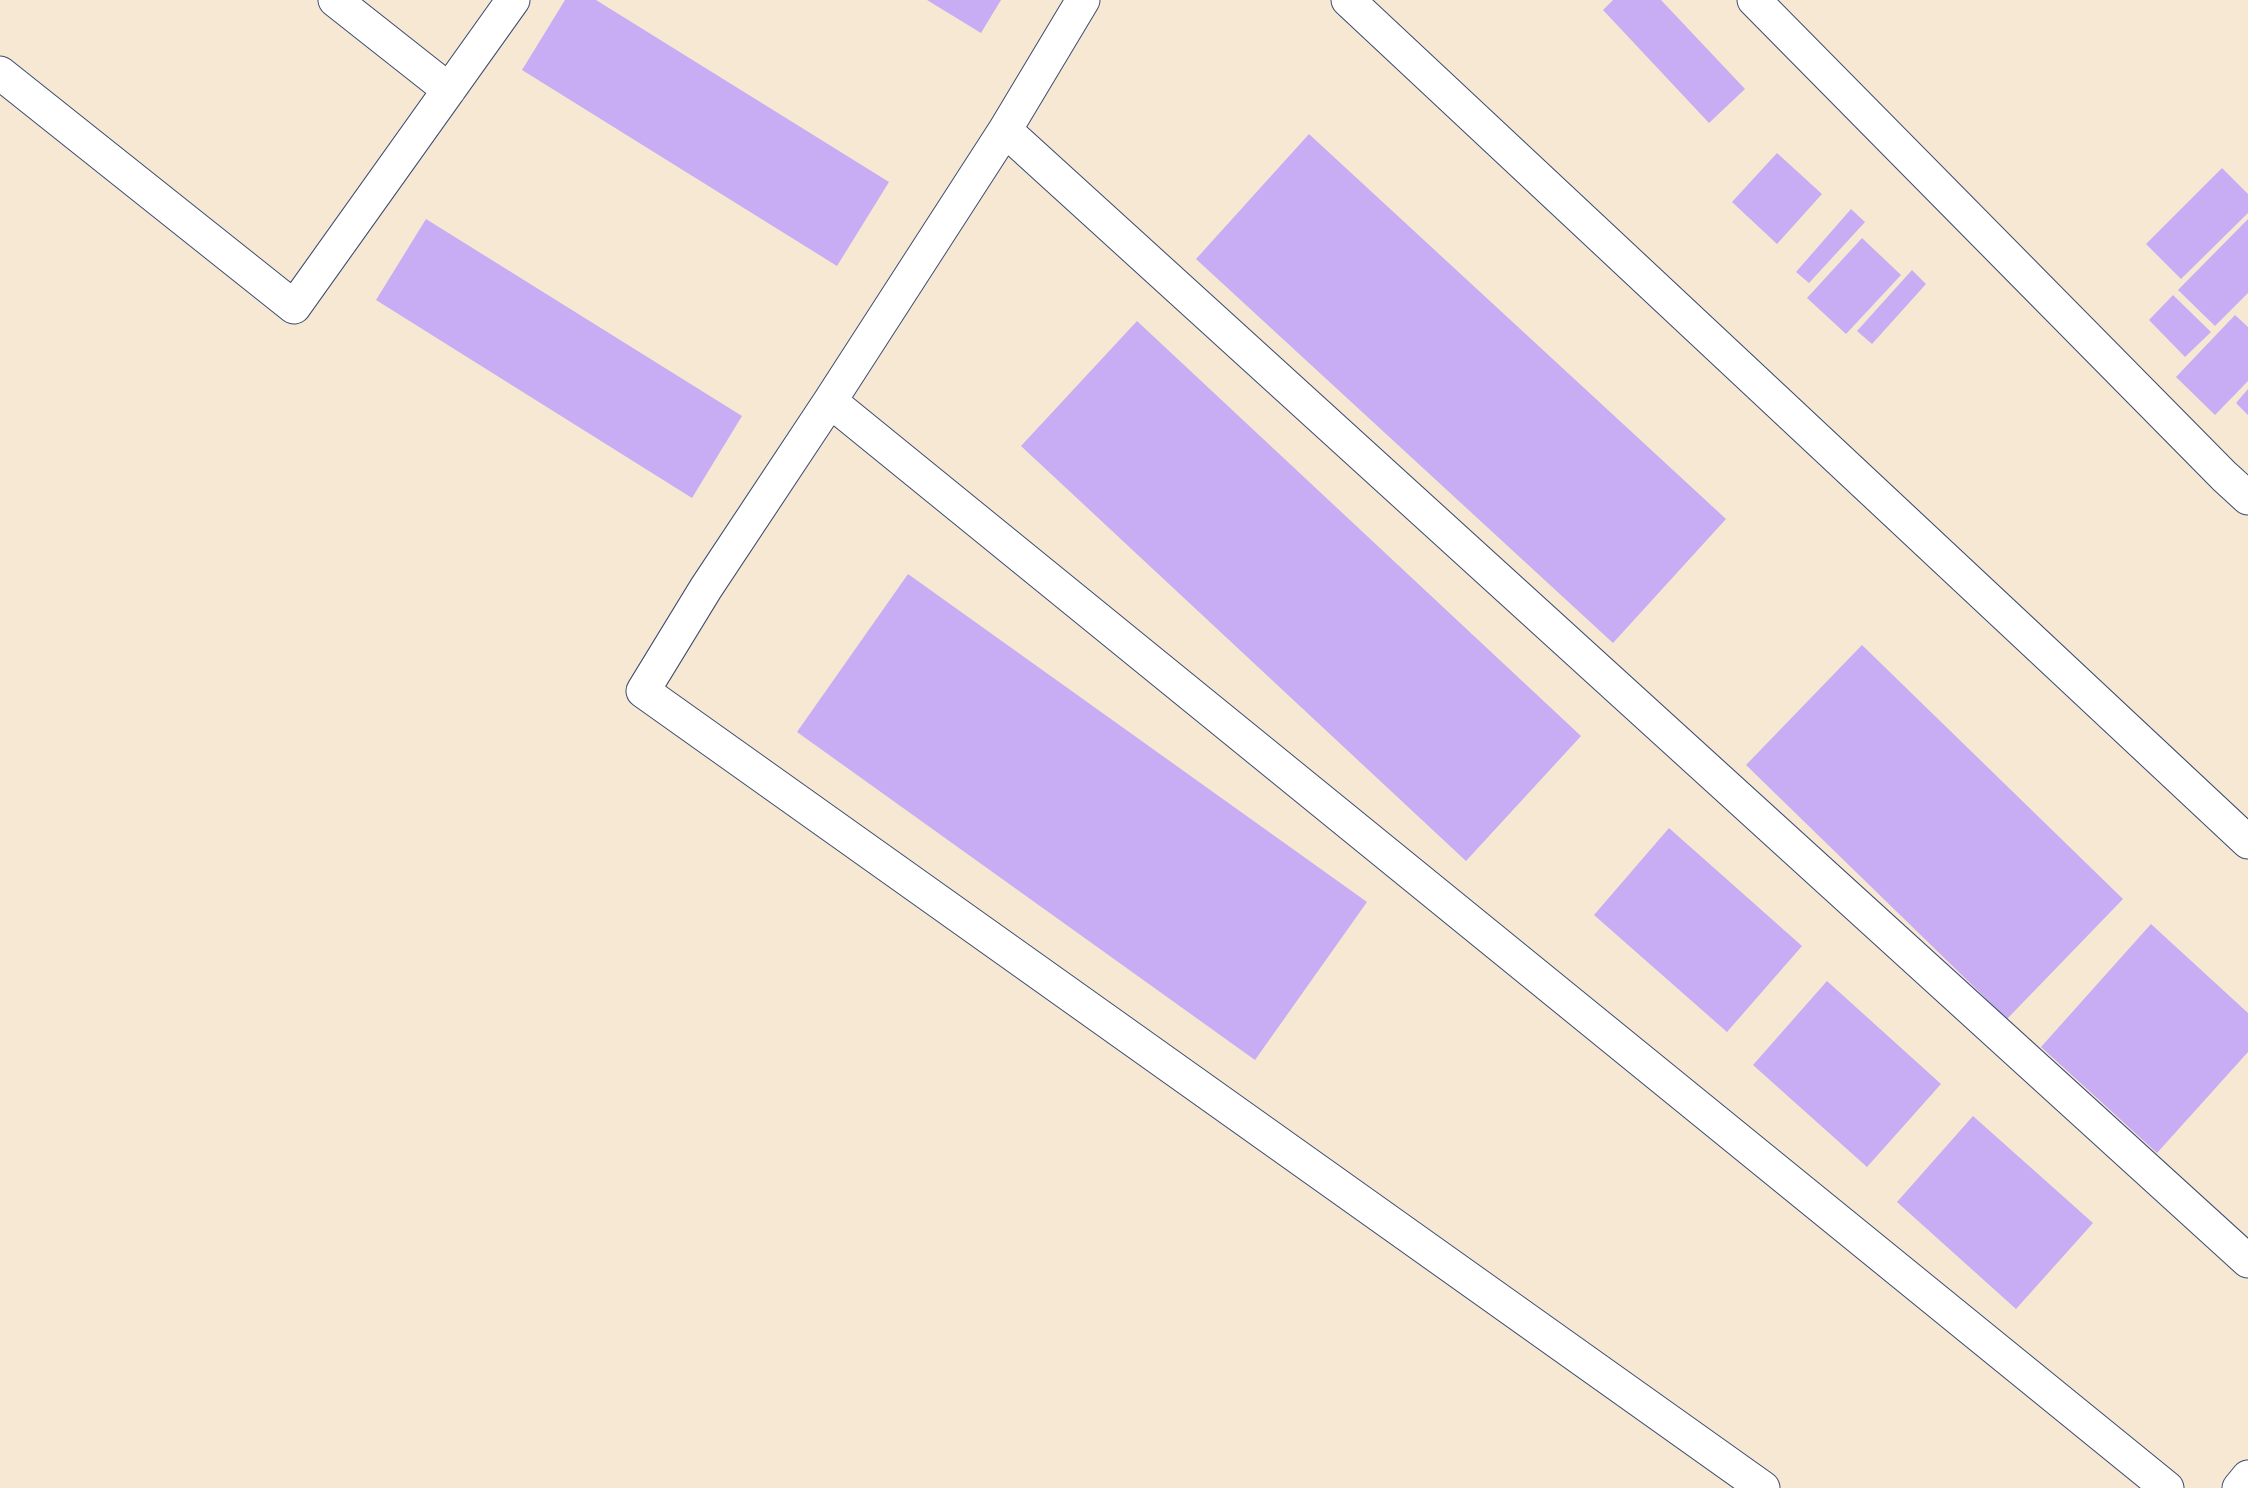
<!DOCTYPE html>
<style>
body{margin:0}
canvas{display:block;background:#f6e8d2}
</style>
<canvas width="2248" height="1488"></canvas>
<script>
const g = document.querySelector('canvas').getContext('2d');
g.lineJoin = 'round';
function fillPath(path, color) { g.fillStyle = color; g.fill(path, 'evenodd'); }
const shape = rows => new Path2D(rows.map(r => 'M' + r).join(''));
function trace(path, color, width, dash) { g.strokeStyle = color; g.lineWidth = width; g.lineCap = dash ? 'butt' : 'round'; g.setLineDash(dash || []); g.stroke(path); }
const building = shape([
 [565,0,596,0,889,182,837,266,522,70],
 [927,0,1001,0,981,33],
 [1613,0,1661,0,1745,89,1709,123,1603,10],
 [1309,134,1726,519,1613,643,1196,259],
 [1777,153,1822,194,1777,244,1732,202],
 [2222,168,2248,194,2248,213,2181,279,2146,244],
 [1851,209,1865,222,1809,283,1796,272],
 [426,219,742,416,692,498,376,300],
 [2248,219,2248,293,2215,326,2178,290],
 [1862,238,1901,275,1846,334,1807,298],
 [1912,270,1926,284,1872,344,1857,331],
 [2173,295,2211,332,2185,357,2149,320],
 [2235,315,2248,327,2248,381,2215,415,2176,377],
 [1137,321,1581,736,1466,861,1021,446],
 [2248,389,2248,415,2236,403],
 [908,574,1367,902,1255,1060,797,732],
 [1862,645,2123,899,2007,1019,1746,765],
 [1669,828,1802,946,1727,1032,1594,915],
 [2151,924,2248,1013,2248,1052,2157,1153,2041,1047],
 [1827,981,1941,1084,1867,1167,1753,1065],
 [1973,1116,2093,1223,2016,1309,1897,1202]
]);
const minor = shape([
 [335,0,449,90],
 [1083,0,1005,130,830,401,706,588,643,691,1763,1488],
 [1348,0,2248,842],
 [1754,0,2224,476,2248,498],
 [0,73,294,307,513,0],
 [1005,130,2248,1261],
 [830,401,2167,1488],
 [2239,1488,2248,1477]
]);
fillPath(building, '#c8adf4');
trace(minor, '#3c4b6f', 35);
trace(minor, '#fff', 33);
</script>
